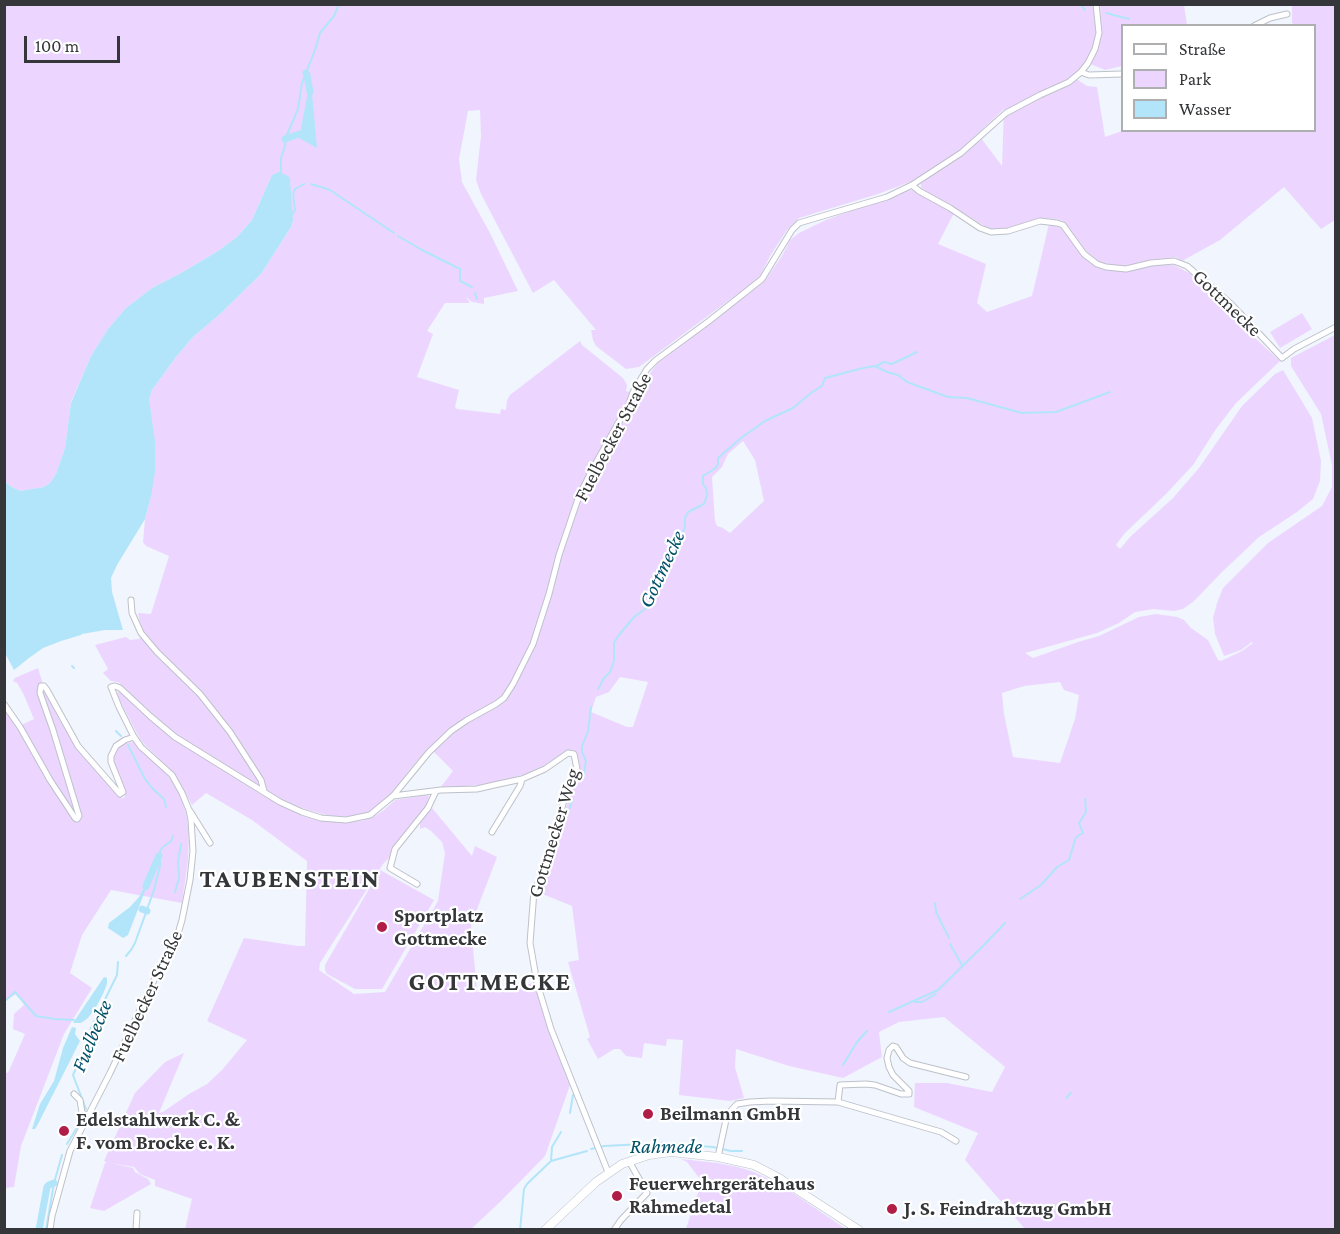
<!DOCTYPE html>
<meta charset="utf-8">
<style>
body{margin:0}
#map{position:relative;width:1340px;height:1234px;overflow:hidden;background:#f1f5fd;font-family:"Crimson Pro",serif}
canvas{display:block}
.frame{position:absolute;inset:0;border:6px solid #353639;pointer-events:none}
.legend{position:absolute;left:1121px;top:24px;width:195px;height:108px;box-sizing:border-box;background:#fff;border:2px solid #aeafb0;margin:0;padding:8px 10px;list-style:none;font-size:18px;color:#353639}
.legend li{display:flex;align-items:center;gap:12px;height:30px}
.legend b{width:30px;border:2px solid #aeafb0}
.scale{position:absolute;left:24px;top:36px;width:96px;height:27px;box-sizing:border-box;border:3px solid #353639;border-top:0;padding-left:8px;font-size:18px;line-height:21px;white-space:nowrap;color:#353639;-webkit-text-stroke:4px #fff;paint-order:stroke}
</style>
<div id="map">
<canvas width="1340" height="1234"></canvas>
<div class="frame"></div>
<ul class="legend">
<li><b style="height:8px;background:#fff"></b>Straße</li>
<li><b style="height:16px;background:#ecd6ff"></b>Park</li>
<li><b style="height:16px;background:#b2e5f9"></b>Wasser</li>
</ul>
<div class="scale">100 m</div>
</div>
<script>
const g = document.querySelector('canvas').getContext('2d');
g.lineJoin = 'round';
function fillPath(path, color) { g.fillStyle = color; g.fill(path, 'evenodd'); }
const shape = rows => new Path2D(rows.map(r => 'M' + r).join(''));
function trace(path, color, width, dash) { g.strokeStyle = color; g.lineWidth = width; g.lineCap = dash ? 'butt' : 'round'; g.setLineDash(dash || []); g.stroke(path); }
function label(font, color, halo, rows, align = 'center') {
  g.font = font + ' "Crimson Pro",serif'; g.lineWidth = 4.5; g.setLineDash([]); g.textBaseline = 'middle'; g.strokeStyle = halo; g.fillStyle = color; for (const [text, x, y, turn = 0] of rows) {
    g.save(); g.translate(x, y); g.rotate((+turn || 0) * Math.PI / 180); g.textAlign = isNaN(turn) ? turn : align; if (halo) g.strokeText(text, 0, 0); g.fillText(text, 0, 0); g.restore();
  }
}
const green = shape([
 [1092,4,1099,33,1092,54,1102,34,1100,5,1184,5,1187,25,1122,26,1122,66,1105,70,1088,63,1075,78,1087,86,1097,87,1105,137,1125,130,1314,130,1314,26,1294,25,1292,23,1292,5,1335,5,1335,220,1321,229,1284,187,1220,240,1182,261,1176,257,1151,260,1120,267,1106,265,1099,262,1083,248,1063,221,1056,219,1042,218,1004,229,993,229,986,227,954,207,927,194,921,189,921,184,920,183,963,155,981,138,1002,166,1004,109,959,151,915,180,878,194,799,218,787,230,770,256,759,278,639,367,626,369,596,346,593,340,591,330,596,330,554,280,533,293,481,194,476,180,481,136,480,110,468,111,459,159,462,182,490,233,518,291,484,298,484,304,472,302,466,297,470,303,445,303,427,331,433,334,417,377,459,390,455,407,457,409,500,414,501,409,506,410,507,400,510,395,580,341,582,345,623,378,627,385,626,391,636,394,646,378,658,363,764,282,782,256,790,240,799,233,826,220,905,191,912,190,954,213,938,244,986,264,977,303,987,312,1032,296,1049,224,1061,228,1067,234,1085,259,1103,270,1125,271,1152,265,1174,265,1191,274,1228,307,1256,339,1280,361,1236,403,1216,429,1193,465,1166,494,1124,534,1116,545,1120,549,1130,537,1173,498,1199,468,1242,406,1275,374,1283,370,1312,418,1321,461,1320,481,1313,499,1297,512,1259,537,1221,573,1194,601,1183,609,1174,611,1154,609,1135,612,1119,623,1097,633,1025,653,1033,658,1078,642,1099,636,1139,617,1156,614,1177,617,1184,620,1191,628,1208,640,1218,660,1221,661,1242,651,1253,643,1252,642,1241,650,1224,656,1215,634,1213,618,1217,603,1223,588,1268,543,1322,506,1332,487,1332,465,1321,414,1291,366,1291,358,1335,335,1335,1229,1025,1229,965,1160,978,1133,914,1107,915,1083,947,1083,992,1092,1005,1067,944,1017,899,1022,879,1032,882,1057,843,1078,789,1066,736,1049,735,1067,744,1098,730,1101,679,1095,683,1040,667,1039,666,1046,644,1043,642,1058,626,1056,620,1049,614,1049,598,1059,587,1039,590,1037,568,962,579,960,572,906,535,891,553,852,557,834,567,805,568,795,578,773,580,765,576,753,573,751,567,750,545,765,526,774,506,780,483,785,440,788,453,771,430,748,417,761,387,798,372,813,356,816,335,817,307,810,281,799,254,783,179,737,139,702,118,682,111,681,103,673,108,669,95,645,126,637,130,640,138,639,145,635,141,628,138,613,151,614,169,556,146,546,143,542,145,519,151,496,149,399,152,390,176,357,193,337,220,314,261,274,291,227,293,221,276,174,272,175,252,220,237,237,218,251,181,273,152,288,126,308,108,329,91,356,71,402,65,448,56,474,50,483,44,487,20,491,10,486,5,481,5,5],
 [743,441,755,460,764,501,730,533,723,528,717,526,715,521,712,477,722,467,728,454],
 [620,677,648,682,633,727,627,727,591,712,596,697,609,692],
 [1060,682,1064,690,1079,695,1075,719,1060,763,1013,757,1004,714,1002,693,1024,686],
 [1302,313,1312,329,1280,348,1270,332],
 [38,668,46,694,60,721,79,750,118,796,122,798,125,797,125,793,115,766,113,757,118,748,125,743,134,742,140,750,155,761,173,782,183,802,187,818,189,834,188,860,182,903,111,890,82,935,70,973,92,988,64,1034,21,1146,14,1187,5,1188,5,1072,8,1073,25,1034,13,1029,14,1014,24,1005,16,994,5,1001,4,709,17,727,34,719,23,693,17,683,13,681,15,678],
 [119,691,138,709,176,740,260,794,295,812,318,820,329,822,361,821,373,817,384,810,395,800,428,795,429,797,426,806,405,834,391,850,393,854,383,864,320,963,319,970,354,994,385,992,438,901,445,853,442,842,431,831,425,827,420,829,420,823,432,808,472,856,475,846,497,857,471,925,477,992,535,983,549,1030,570,1085,545,1156,500,1202,471,1229,185,1229,192,1199,155,1186,155,1180,140,1174,134,1167,110,1163,133,1168,135,1172,148,1179,151,1184,104,1211,90,1208,105,1163,107,1163,104,1161,135,1093,165,1062,184,1053,159,1113,163,1112,189,1094,207,1084,222,1070,247,1040,207,1021,244,938,298,946,305,946,307,861,252,820,206,793,192,805,174,773,144,744,140,739,119,699,117,693],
 [380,870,434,900,382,989,355,989,327,974,325,970,325,965],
 [681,1159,717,1163,738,1167,754,1172,781,1185,846,1229,686,1229,696,1197,703,1183,687,1162]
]);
const water = shape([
 [308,92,312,93,317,148,299,138],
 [279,172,288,176,290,179,293,221,291,227,261,274,220,314,193,337,176,357,152,390,149,399,155,442,155,472,151,496,145,519,117,565,111,578,112,592,123,630,105,630,82,634,81,635,61,641,43,648,29,658,14,670,4,651,5,481,10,486,20,491,44,487,50,483,56,474,65,448,71,403,91,356,108,329,126,308,152,288,181,273,218,251,237,237,252,220,272,175],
 [145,885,147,886,128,935,123,938,108,928,109,923,130,907,139,897],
 [104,977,107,978,107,984,103,994,96,1007,88,1018,81,1023,73,1023],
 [72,1027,76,1028,75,1034,80,1041,38,1124,35,1129,32,1129,40,1104,54,1081,63,1048]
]);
const stream = shape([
 [1080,4,1085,10],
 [1106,13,1129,19],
 [281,173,281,158,285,146,286,137,298,109,302,83,315,50,320,33,334,16,339,4],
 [311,184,330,190,394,233],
 [292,215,295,210,293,194,295,189,304,184],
 [398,236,422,250,460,269,460,281,472,287],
 [475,293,477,299],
 [876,366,884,362,892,364,917,352],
 [72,666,74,668],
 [598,689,604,678,610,672,614,661,614,643,619,635,634,617,649,606,664,563,671,556,683,533,685,526,685,518,688,512,704,504,707,496,706,488,703,484,703,476,716,468,718,464,718,458,741,438,765,421,793,408,811,393,822,386,825,378,863,368,875,366,887,372,898,375,907,382,948,397,967,398,1022,413,1056,412,1110,392],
 [116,731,121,736],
 [128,745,145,779,152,788,164,799,166,807],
 [583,778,586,761,582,752,582,746,588,731,591,707],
 [561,835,565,820,573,799],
 [175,892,179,878,178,862,181,844],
 [1020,899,1041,885,1057,867,1069,860,1076,837,1083,833,1079,823,1086,812,1085,799],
 [935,903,936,912,949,938],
 [950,944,962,965],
 [126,956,131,950,135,943,154,890,160,866,160,851,163,847,171,841,173,836],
 [4,1000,6,1000,15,992,36,1016,55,1019,74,1020],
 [915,1002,922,1002,936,994],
 [889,1012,938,990,985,944,1005,923],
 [843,1065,857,1042,867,1031],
 [1066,1098,1071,1093],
 [86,1109,73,1075,88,1041,90,1030,117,975,118,962],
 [570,1113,573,1095],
 [67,1144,84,1116],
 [591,1149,604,1146,664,1143,713,1147,731,1151,742,1151],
 [551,1161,552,1147,561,1132],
 [46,1230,54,1183,62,1155],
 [520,1230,524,1189,527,1184,551,1161,587,1151]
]);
const canal = shape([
 [306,73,307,75,310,92],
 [285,139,299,134],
 [146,886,159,856],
 [142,909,147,911],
 [39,1230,47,1187,49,1185,54,1183]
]);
const minor = shape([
 [1254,26,1270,18,1287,14],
 [1081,72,1089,75,1122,74],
 [912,185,919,191,950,208,980,228,991,232,1008,231,1040,221,1057,223,1063,225,1084,254,1097,264,1106,267,1126,269,1151,263,1174,261,1187,266,1231,304,1282,358,1294,349,1336,327],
 [131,600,132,613,141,633,157,652,200,694,230,732,261,780,264,791],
 [4,704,20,727,50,780,75,818,77,819,79,816,53,730,40,693,41,686,44,686,47,690,78,746,120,794,123,792,111,762,111,756,116,746,125,740,134,737],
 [393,796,441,790,477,789,494,785,522,779,545,769,568,753,574,754,577,769,565,796,547,865,534,891,530,943,537,983,551,1029,608,1172],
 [190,811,210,843],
 [492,832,520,786,522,779],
 [417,884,390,868,395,849,428,808,436,791],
 [74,1094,80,1100,82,1113,88,1116],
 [838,1102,840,1085,866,1084,875,1085,901,1094,909,1094,909,1091,893,1075,889,1067,887,1058,889,1050,893,1046,896,1047,903,1058,910,1063,966,1077],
 [718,1157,727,1115,737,1104,750,1102,771,1101,838,1102,941,1132,956,1141],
 [50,1230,52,1216,70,1151,110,1073,158,972,175,944,182,920,190,880,193,851,191,820,189,810,182,793,172,775,141,747,134,737,119,707,111,687,115,686,120,688,150,716,175,737,280,802,302,812,321,818,346,820,370,815,393,796,429,752,451,731,467,720,496,704,504,698,513,684,533,644,549,594,559,555,579,496,592,470,629,404,633,392,647,369,656,360,709,321,762,279,792,230,799,223,887,197,912,185,961,153,1006,113,1040,95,1069,82,1081,72,1088,63,1095,49,1099,33,1096,4],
 [136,1230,137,1213],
 [614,1230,621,1220,647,1193,629,1161]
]);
const secondary = shape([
 [545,1230,596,1182,622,1164,649,1155,671,1152,718,1157,754,1165,779,1178,859,1230]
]);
const markers = [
 [382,927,6,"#b01d46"],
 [648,1114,6,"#b01d46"],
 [64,1131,6,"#b01d46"],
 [617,1196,6,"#b01d46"],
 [892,1209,6,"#b01d46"]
];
const streetNames = [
 ["Gottmecke",1227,303,44],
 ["Fuelbecker Straße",613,437,-62],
 ["Gottmecker Weg",554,833,-73],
 ["Fuelbecker Straße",147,996,-65]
];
const poiNames = [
 ["Sportplatz",394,916],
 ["Gottmecke",394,939],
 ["Beilmann GmbH",660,1114],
 ["Edelstahlwerk C. &",76,1120],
 ["F. vom Brocke e. K.",76,1143],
 ["Feuerwehrgerätehaus",629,1184],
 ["Rahmedetal",629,1207],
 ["J. S. Feindrahtzug GmbH",904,1209]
];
const waterNames = [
 ["Gottmecke",662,569,-65],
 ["Fuelbecke",92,1036,-68],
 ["Rahmede",666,1147]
];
const districtNames = [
 ["TAUBENSTEIN",290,879],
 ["GOTTMECKE",490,982]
];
fillPath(green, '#ecd6ff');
fillPath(water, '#b2e5f9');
trace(stream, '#b2e5f9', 2);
trace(canal, '#b2e5f9', 7);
trace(minor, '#bdc1c9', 7);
trace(secondary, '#bdc1c9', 9);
trace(minor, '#fff', 5);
trace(secondary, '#fff', 8);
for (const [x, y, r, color] of markers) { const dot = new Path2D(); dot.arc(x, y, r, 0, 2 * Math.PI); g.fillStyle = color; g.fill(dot); trace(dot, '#fff', 2); }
label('20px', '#353639', '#fff', streetNames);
label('bold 20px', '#353639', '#fff', poiNames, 'left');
label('italic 21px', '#005168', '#fff', waterNames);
g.letterSpacing = '1.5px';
label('bold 26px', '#353639', '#fff', districtNames);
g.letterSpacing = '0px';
</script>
